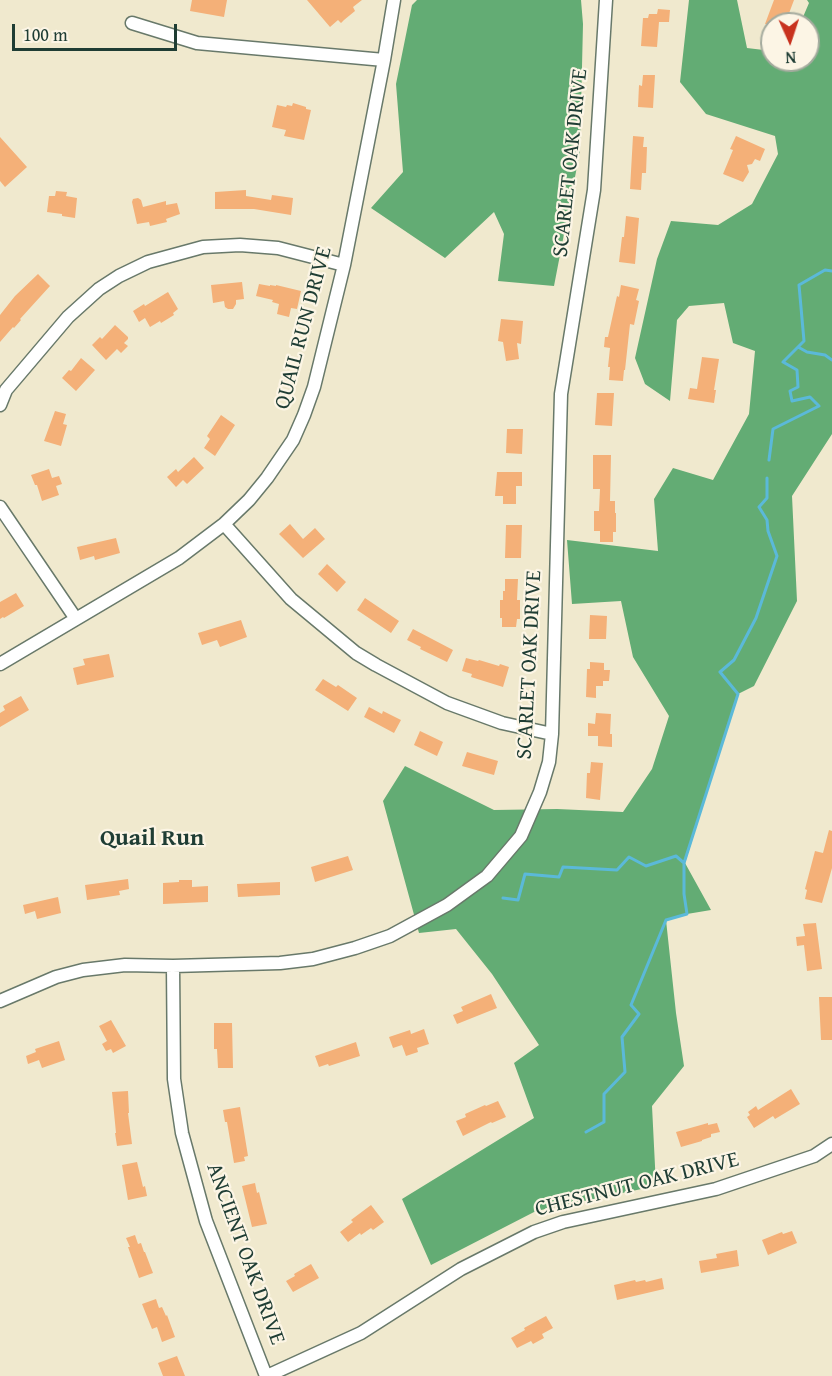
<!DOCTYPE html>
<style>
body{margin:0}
#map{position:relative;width:832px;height:1376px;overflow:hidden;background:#f0e9ce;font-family:"Gentium Book Plus",serif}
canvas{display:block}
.north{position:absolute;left:760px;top:12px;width:60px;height:60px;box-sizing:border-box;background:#fcf5e5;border:2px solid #a4ab9e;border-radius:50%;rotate:177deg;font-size:16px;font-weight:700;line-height:24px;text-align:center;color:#1f3d34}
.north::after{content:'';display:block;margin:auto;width:21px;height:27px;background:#c8321e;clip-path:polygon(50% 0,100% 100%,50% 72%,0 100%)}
.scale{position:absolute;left:12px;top:24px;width:165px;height:27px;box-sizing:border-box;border:3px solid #1f3d34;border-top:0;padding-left:8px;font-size:18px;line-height:21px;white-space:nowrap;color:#1f3d34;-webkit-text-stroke:4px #fcf5e5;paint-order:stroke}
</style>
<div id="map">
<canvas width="832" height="1376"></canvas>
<div class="north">N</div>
<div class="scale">100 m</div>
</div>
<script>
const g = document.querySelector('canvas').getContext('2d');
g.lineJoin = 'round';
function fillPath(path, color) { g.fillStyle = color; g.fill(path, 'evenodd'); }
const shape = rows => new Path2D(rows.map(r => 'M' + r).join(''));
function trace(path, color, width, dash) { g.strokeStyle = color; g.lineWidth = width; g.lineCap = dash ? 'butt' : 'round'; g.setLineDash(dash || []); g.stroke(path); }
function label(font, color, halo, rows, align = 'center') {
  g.font = font + ' "Gentium Book Plus",serif'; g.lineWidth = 4.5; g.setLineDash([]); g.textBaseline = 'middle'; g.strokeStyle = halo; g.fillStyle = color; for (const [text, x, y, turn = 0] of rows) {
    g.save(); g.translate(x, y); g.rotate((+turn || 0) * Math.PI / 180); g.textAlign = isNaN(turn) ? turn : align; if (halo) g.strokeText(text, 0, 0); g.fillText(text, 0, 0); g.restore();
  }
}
const forest = shape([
 [417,0,581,0,583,24,580,151,554,286,498,281,504,234,494,212,445,258,371,208,403,172,396,84,412,5],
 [689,0,737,0,747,48,772,51,772,60,808,60,808,24,800,24,809,3,807,0,832,0,832,434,792,496,797,601,754,686,738,694,685,863,711,910,687,914,666,920,676,1013,684,1066,652,1106,656,1186,536,1211,431,1265,402,1199,534,1118,514,1063,539,1045,492,974,456,929,419,933,383,801,405,766,494,810,557,809,623,812,652,769,669,716,633,657,621,601,572,604,567,540,658,551,654,499,673,468,713,480,749,414,755,351,733,343,724,303,689,306,677,320,670,401,645,384,635,358,657,259,671,221,718,225,752,204,778,154,775,136,706,114,680,82]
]);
const stream = shape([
 [798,347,807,352,825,355,832,360],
 [769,460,773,429,819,406,810,397,792,401,790,391,798,387,797,370,783,362,804,341,799,285,825,270,832,271],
 [503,898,518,900,525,874,559,877,563,867,617,870,629,857,646,866,676,856,684,863],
 [586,1132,604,1122,604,1094,625,1072,622,1037,639,1014,631,1005,666,920,687,914,684,894,684,863,738,694,720,672,734,660,756,618,777,556,768,531,767,520,759,507,767,498,767,478]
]);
const building = shape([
 [192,0,227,0,224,17,190,11],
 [307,0,362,0,353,7,355,11,344,20,341,23,338,20,330,27],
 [774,0,794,0,785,24,765,24],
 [658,9,670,10,669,22,659,22,657,47,641,46,643,18,648,18,649,14,657,14],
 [643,75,655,75,653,108,638,107,639,85,642,86],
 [293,103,306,107,306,109,311,110,304,140,284,136,286,130,272,127,277,105,286,107,287,105,292,106],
 [633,136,644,137,643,147,647,147,646,173,642,173,641,190,630,189],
 [736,136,765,149,760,161,755,159,752,164,747,165,749,172,743,182,723,174,733,150,730,149],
 [0,137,27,167,5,187,0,181],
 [246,190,246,196,271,200,272,195,293,198,291,215,254,209,215,209,215,192],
 [56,191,67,192,66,196,77,198,75,218,62,216,62,214,47,212,49,196,55,196],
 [138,198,141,200,143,207,166,201,166,205,177,203,180,214,166,219,167,222,150,226,149,222,137,224,132,202,133,199],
 [626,216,639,218,635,264,619,262,622,237,624,237],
 [38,274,50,286,20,319,21,320,14,328,13,327,0,342,0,315,15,296],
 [242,282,244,299,236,300,236,304,233,309,228,309,225,307,224,301,213,303,211,285],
 [259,284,270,286,270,285,276,286,276,285,301,291,297,309,291,308,289,317,277,314,279,304,272,302,273,300,256,296],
 [621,285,639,289,636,300,639,301,634,325,630,324,625,370,624,370,623,381,609,380,610,367,608,367,610,348,604,347,605,337,608,337,617,296,619,297],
 [168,292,178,309,173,313,174,315,161,323,160,321,150,327,145,318,139,322,133,311,144,304,145,306],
 [501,319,523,321,521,344,517,343,519,359,506,361,503,342,498,341],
 [115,325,128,337,128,339,124,343,128,346,121,353,117,349,106,360,92,345,100,337,102,339],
 [702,357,719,359,714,390,716,390,714,403,688,399,690,388,697,389],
 [81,358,95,370,76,391,62,378,69,370,71,371],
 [597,393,614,393,612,426,595,425],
 [55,411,66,414,63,424,67,425,61,446,44,441],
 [221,415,235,425,215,456,204,448,210,439,207,436],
 [507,429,523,429,522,454,506,453],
 [593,455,611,455,610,501,615,501,615,513,616,513,616,532,613,532,613,542,600,542,600,531,594,531,594,511,599,511,600,489,593,489],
 [194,457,204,468,187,484,183,480,176,487,167,477,176,469,178,472],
 [49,469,52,478,59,476,62,484,56,486,59,495,42,501,37,485,35,485,31,475],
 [497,472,522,472,522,486,516,486,516,504,503,504,503,496,495,496],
 [290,524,303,539,315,528,325,539,303,558,279,534],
 [506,525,522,525,521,558,505,558],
 [116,538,120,553,95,560,94,556,80,560,77,547],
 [327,564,346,582,337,592,318,574],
 [505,579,518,579,517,600,520,600,520,619,517,619,516,627,502,627,502,618,500,618,500,600,503,600,503,591,505,591],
 [16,593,24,606,4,618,3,617,0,619,0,602],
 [365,598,399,621,391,633,357,610],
 [590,615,607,616,606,639,589,639],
 [241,620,247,637,220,647,217,640,202,645,198,633],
 [413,629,453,650,447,662,420,649,421,647,407,640],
 [109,654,114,677,77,685,73,668,85,665,83,659],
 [466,658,478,661,479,660,499,666,500,664,509,667,503,687,471,677,472,674,462,671],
 [590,662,604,663,604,670,610,670,609,681,603,681,603,686,596,686,596,698,586,697,587,669,590,669],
 [323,679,336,687,338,685,357,698,348,711,315,690],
 [21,696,29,710,0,727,0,713,5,710,3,706],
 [369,707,382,714,383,711,401,720,394,733,364,717],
 [596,713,611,714,610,734,612,734,612,747,598,746,598,736,588,736,588,723,595,724],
 [420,731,443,742,437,756,414,745],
 [467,752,498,761,494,775,462,766],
 [591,762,603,763,600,800,586,798,587,773,590,773],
 [829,830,832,831,832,868,822,903,805,899,807,890,805,889,815,851,823,853],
 [348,856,353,870,315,882,311,867],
 [128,879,129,889,119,891,120,895,87,900,85,885],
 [179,880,192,880,192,887,208,886,208,902,163,904,163,883,179,882],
 [280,882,280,895,238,897,237,884],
 [58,897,61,913,37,919,35,911,25,914,23,905],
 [816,923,822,969,807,971,804,945,797,946,796,937,805,936,803,924],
 [491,994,497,1008,457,1024,453,1015,463,1011,461,1007],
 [819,997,832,997,832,1040,821,1040],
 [111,1020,126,1046,113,1053,111,1049,106,1051,102,1044,107,1041,99,1026],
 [214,1023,232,1023,233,1068,218,1068,217,1049,214,1049],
 [424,1029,429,1044,417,1048,418,1052,406,1056,402,1045,393,1048,389,1037,410,1030,411,1034],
 [59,1041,65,1060,42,1068,39,1060,28,1064,26,1056,36,1052,35,1049],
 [356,1042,360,1056,329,1066,328,1064,319,1067,315,1056],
 [791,1089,800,1104,775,1119,773,1116,754,1128,747,1117,750,1115,748,1112,756,1106,758,1110],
 [128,1091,129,1113,128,1113,132,1144,117,1146,115,1133,116,1133,112,1092],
 [498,1101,506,1117,492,1123,491,1122,463,1136,456,1121,466,1117,465,1114,485,1105,486,1106],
 [240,1107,248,1156,244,1157,245,1161,234,1163,227,1122,225,1122,223,1110],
 [708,1123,708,1125,717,1123,720,1132,711,1134,711,1137,702,1140,702,1141,681,1147,676,1132],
 [137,1162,143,1187,145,1186,147,1196,128,1200,122,1165],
 [255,1183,257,1193,259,1192,267,1224,252,1227,242,1186],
 [371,1205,384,1222,373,1230,371,1228,361,1235,360,1233,348,1242,340,1232,353,1222,351,1220],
 [792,1231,797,1243,768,1255,762,1240,782,1232,783,1234],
 [135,1235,138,1244,141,1243,144,1252,145,1252,153,1273,139,1278,128,1247,130,1247,126,1238],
 [737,1250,739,1266,701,1273,699,1261,717,1258,716,1254],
 [311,1264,319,1278,293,1292,286,1281,295,1276,294,1274],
 [662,1278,664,1289,617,1300,614,1285,635,1280,636,1282,645,1280,646,1282],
 [156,1299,159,1308,162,1307,166,1316,167,1315,175,1337,162,1342,157,1327,152,1329,142,1304],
 [546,1316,553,1328,542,1334,544,1338,533,1344,531,1341,517,1348,511,1338,525,1330,524,1328],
 [177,1356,185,1376,163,1376,158,1363]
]);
const minor = shape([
 [132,23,197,43,384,60],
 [0,405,6,390,68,317,99,289,119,276,148,262,203,247,240,245,278,248,344,265],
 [0,507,76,619],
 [224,524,291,599,356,653,376,665,447,703,502,723,552,734],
 [0,664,179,558,224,524,249,500,267,478,293,440,304,415,314,387,344,265,384,60,394,0],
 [173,966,174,1079,182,1133,206,1221,266,1376],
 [0,1001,56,977,83,970,125,965,173,966,280,963,313,959,355,948,390,936,447,905,487,876,521,836,540,792,549,762,552,734,561,394,594,190,606,0],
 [267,1376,361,1333,461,1269,534,1232,563,1222,716,1189,814,1156,832,1144]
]);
const streetNames = [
 ["SCARLET OAK DRIVE",571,163,-84],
 ["QUAIL RUN DRIVE",304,328,-75],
 ["SCARLET OAK DRIVE",530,665,-87],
 ["CHESTNUT OAK DRIVE",637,1185,-14],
 ["ANCIENT OAK DRIVE",245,1254,70]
];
const neighbourhoodNames = [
 ["Quail Run",152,839]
];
fillPath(forest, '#63ac74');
trace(stream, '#5bb9d9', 3);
fillPath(building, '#f4b078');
trace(minor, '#68796a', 15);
trace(minor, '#fff', 12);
label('22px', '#1f3d34', '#fcf5e5', streetNames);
label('bold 24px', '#1f3d34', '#fcf5e5', neighbourhoodNames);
</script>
